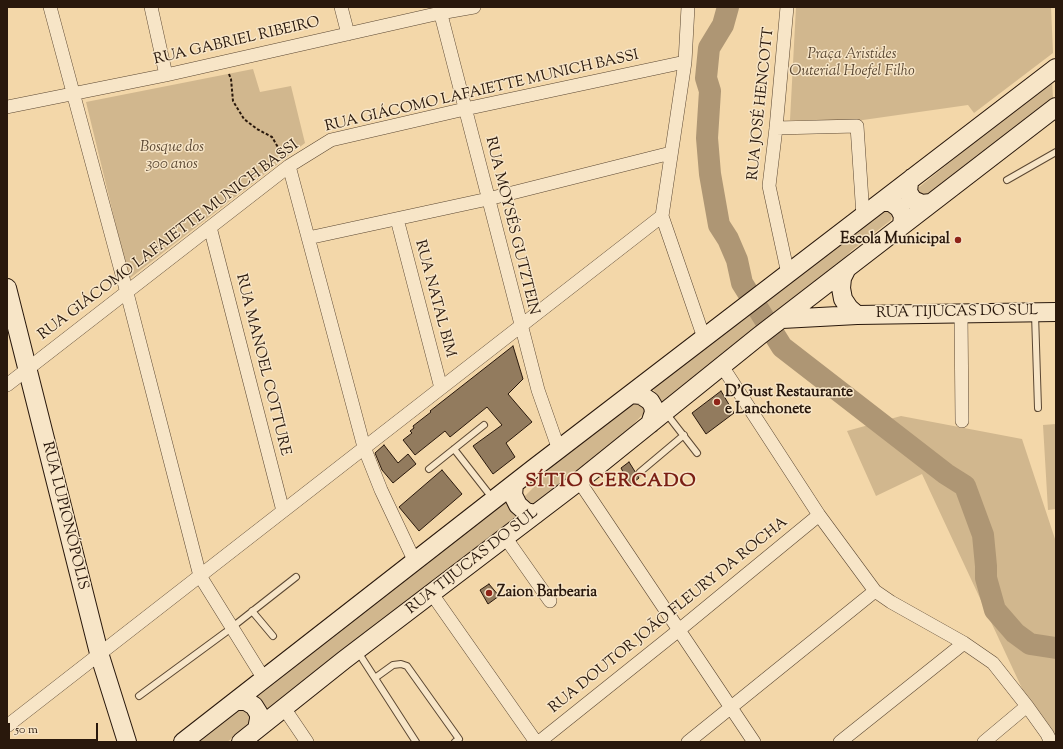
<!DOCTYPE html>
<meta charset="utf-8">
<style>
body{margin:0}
#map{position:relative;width:1063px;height:749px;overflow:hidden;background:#f3d7a9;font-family:"Sorts Mill Goudy",serif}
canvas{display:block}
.frame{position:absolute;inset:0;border:8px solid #29180c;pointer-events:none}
.scale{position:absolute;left:8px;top:723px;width:90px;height:18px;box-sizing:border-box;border:2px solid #29180c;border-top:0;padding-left:5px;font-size:12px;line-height:14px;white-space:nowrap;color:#29180c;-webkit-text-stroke:3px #f7e5c7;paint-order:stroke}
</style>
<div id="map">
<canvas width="1063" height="749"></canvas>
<div class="frame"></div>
<div class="scale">50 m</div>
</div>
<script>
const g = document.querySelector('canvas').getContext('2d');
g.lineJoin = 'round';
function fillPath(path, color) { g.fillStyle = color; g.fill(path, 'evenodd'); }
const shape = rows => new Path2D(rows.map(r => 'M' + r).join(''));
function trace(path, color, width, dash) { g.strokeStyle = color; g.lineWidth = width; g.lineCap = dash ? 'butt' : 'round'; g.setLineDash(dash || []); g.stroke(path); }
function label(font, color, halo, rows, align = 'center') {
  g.font = font + ' "Sorts Mill Goudy",serif'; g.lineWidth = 3; g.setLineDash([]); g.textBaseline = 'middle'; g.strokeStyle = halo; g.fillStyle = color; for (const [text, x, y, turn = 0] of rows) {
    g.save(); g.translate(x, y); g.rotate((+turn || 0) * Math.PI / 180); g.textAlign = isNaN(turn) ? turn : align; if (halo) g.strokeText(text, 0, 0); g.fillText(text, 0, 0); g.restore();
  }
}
const green = shape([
 [796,7,1051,7,1053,53,974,113,968,105,863,120,790,120],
 [253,69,260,92,291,86,305,143,129,279,86,102],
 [1052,79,1053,99,926,197,918,192,918,188,960,154,979,135],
 [885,209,890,212,892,214,891,220,851,251,836,268,664,404,652,388],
 [635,400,641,401,645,410,644,413,613,446,535,508,523,498,540,481,556,461],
 [901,416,1022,439,1056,542,1056,742,1047,742,922,474,876,496,847,431],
 [1056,424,1056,509,1048,510,1043,425],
 [509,498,512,511,518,519,267,713,257,697],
 [239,708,243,708,251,715,251,724,227,742,197,742]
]);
const river = shape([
 [728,7,723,25,709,48,706,78,710,91,707,138,710,174,719,225,728,239,737,260,742,283,782,347,946,474,965,486,983,535,986,566,986,578,995,610,1015,633,1030,644,1056,648]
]);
const building = shape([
 [513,346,523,379,508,394,532,422,506,443,515,457,493,474,473,446,502,425,487,407,450,437,445,431,415,455,403,440,412,433,410,431,414,428,413,426,431,412,430,411,513,346],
 [721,391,734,413,706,434,692,413,721,391],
 [384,445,398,463,408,454,416,464,393,483,382,470,375,453,384,445],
 [629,462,639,478,630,485,621,468,629,462],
 [442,470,462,494,419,531,399,507,442,470],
 [489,584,499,596,488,604,480,590,489,584]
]);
const path = shape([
 [229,74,231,79,233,101,244,119,257,129,272,137,283,156]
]);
const lane = shape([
 [1007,180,1056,152],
 [1035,314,1038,408],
 [666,413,697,453],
 [454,449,493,499],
 [429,469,484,425],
 [640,472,684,435],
 [252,611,273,636],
 [358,652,416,742],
 [375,678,393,665,401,664,407,666,459,739,455,742],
 [139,696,226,632,296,577]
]);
const street = shape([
 [50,7,127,293,200,576,264,679],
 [151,7,166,75],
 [341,7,348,34],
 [439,7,538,390,559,450],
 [688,7,685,62,662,216,704,338],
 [787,7,776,128,769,186,788,274],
 [7,107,166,75,440,13,474,7],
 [776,128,857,126,863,216],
 [289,166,364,447,381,490,415,562],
 [397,219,441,388],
 [210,227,283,511],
 [308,238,488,199,671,153],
 [961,313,962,421],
 [722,366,819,515,875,591,891,602,964,643,993,663,1027,706,1047,734,1051,742],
 [7,385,289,166,331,140,465,109,685,62],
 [579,481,754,742],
 [505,537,550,601],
 [432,594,536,742],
 [284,708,307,742],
 [7,726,662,216],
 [539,742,679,630,819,515],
 [688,742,875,591],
 [840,742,964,643],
 [984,742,1027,706]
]);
const secondary = shape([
 [912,178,909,182,908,192,913,200,922,204,931,203],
 [882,202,891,202,899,208,903,216,902,225],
 [847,268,842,278,841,288,843,299,849,308,857,315],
 [7,288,99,653,127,742],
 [782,319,857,315,1056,312],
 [631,394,641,395,650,401,653,406,654,412,650,424],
 [514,484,513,495,518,505,526,512,536,514],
 [236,701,246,701,254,706,259,714,259,719,257,729],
 [183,742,533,469,1056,68],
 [241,742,344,660,579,481,759,336,1056,107]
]);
const markers = [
 [958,240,4,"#8f2418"],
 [717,402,4,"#8f2418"],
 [489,593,4,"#8f2418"]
];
const streetNames = [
 ["RUA GABRIEL RIBEIRO",237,42,-13],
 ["RUA GIÁCOMO LAFAIETTE MUNICH BASSI",482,92,-13],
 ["RUA JOSÉ HENCOTT",762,104,-84],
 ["RUA MOYSÉS GUTZTEIN",511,226,76],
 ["RUA GIÁCOMO LAFAIETTE MUNICH BASSI",169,241,-37],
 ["RUA NATAL BIM",434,299,75],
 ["RUA TIJUCAS DO SUL",957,313,-1],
 ["RUA MANOEL COTTURE",262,365,76],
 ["RUA LUPIONÓPOLIS",64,516,76],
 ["RUA TIJUCAS DO SUL",473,562,-38],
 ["RUA DOUTOR JOÃO FLEURY DA ROCHA",669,616,-39]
];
const parkNames = [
 ["Praça Aristides",852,55],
 ["Outerial Hoefel Filho",852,72],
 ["Bosque dos",172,148],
 ["300 anos",172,165]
];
const poiNames = [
 ["Escola Municipal",950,240,"right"],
 ["D'Gust Restaurante",725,393],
 ["e Lanchonete",725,410],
 ["Zaion Barbearia",497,593]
];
const districtNames = [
 ["SÍTIO CERCADO",611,483]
];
fillPath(green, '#d1b78e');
trace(river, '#ae9674', 22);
fillPath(building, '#927b5e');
trace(building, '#29180c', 1);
trace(lane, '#5c4833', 8);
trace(street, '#5c4833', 14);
trace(secondary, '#29180c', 20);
trace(path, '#29180c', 2, [3, 2]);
trace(lane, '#f7e5c7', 6);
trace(street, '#f7e5c7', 13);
trace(secondary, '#f7e5c7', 18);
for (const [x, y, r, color] of markers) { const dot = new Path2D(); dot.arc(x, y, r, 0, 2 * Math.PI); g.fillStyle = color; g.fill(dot); trace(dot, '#f7e5c7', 1.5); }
label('15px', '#29180c', '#f7e5c7', streetNames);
label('italic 15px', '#5b4833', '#f7e5c7', parkNames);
label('bold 15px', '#29180c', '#f7e5c7', poiNames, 'left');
g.letterSpacing = '1px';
label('bold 19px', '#7a1f14', '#f7e5c7', districtNames);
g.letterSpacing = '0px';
</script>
